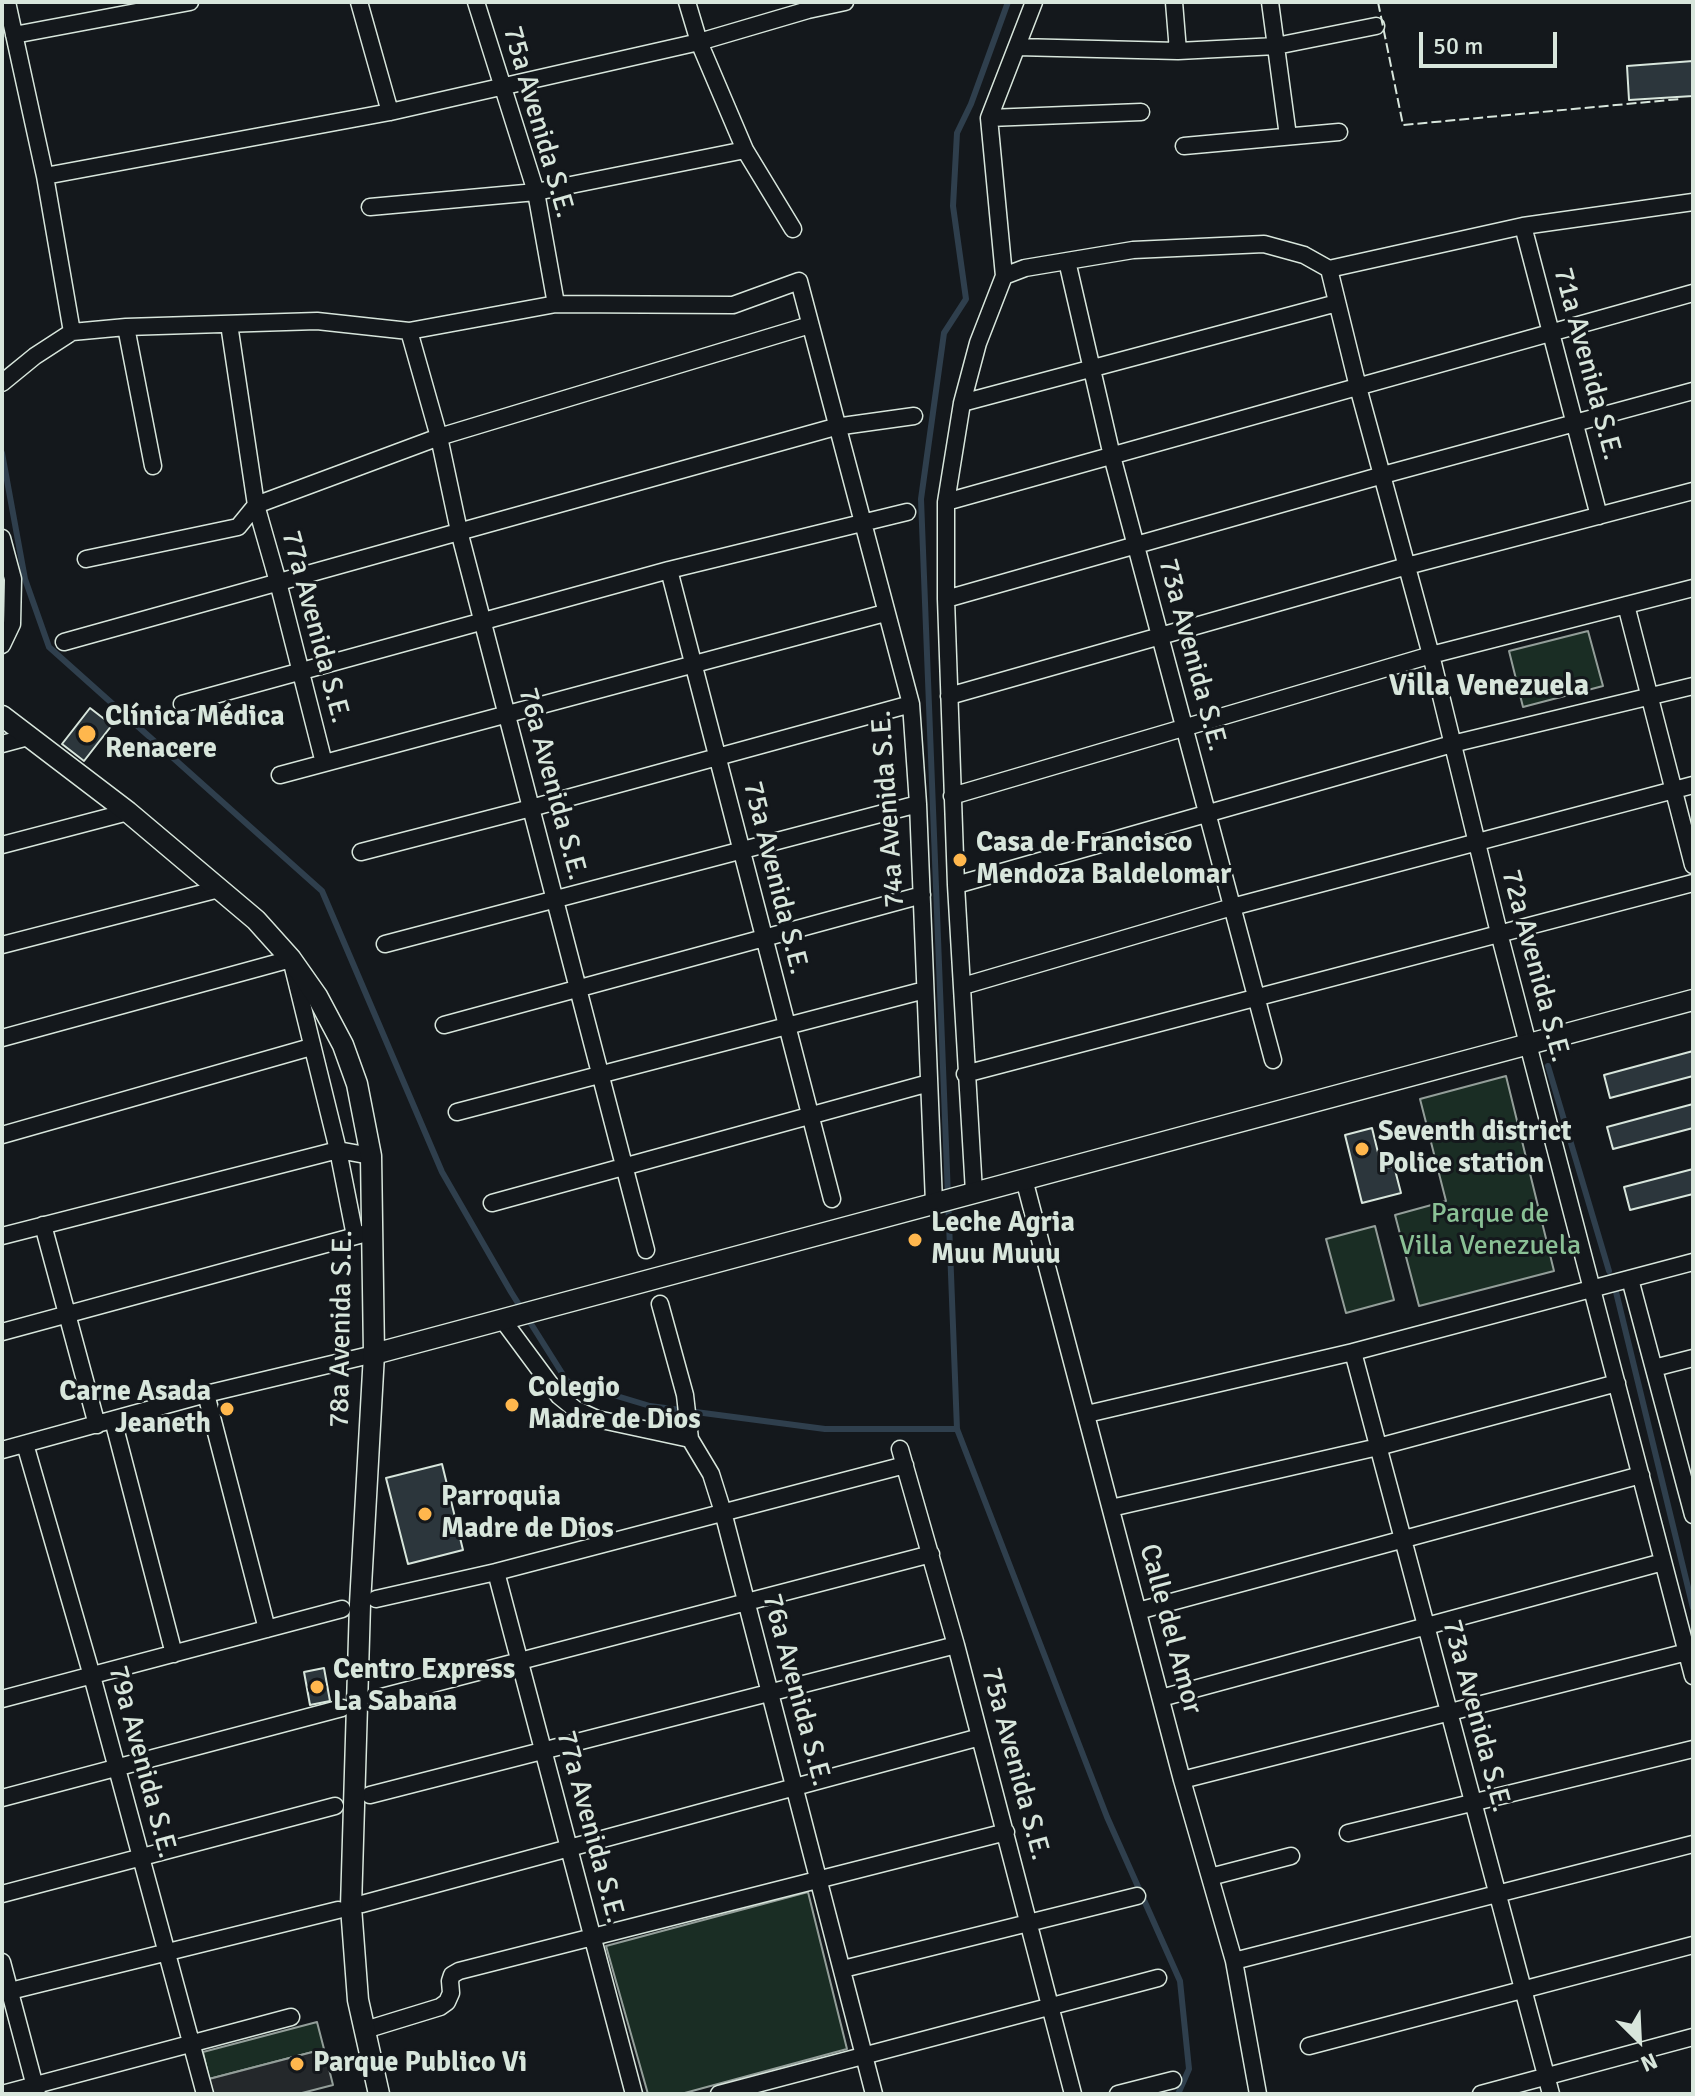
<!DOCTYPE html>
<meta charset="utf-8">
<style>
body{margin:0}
#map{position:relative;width:1695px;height:2096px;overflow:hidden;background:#14181c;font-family:Signika,sans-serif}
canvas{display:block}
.frame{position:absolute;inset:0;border:4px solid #d8e6dc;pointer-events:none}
.north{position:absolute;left:1599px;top:2000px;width:80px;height:80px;-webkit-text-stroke:6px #14181c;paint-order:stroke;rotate:156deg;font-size:22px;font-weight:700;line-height:32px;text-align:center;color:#d8e6dc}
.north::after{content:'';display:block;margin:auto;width:28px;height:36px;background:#d8e6dc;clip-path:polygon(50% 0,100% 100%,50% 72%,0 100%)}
.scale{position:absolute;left:1419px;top:32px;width:138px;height:36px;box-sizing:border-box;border:4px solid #d8e6dc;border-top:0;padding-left:10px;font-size:24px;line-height:28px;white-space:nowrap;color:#d8e6dc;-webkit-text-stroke:6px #14181c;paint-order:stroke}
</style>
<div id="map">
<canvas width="1695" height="2096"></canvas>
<div class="frame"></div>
<div class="north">N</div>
<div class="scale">50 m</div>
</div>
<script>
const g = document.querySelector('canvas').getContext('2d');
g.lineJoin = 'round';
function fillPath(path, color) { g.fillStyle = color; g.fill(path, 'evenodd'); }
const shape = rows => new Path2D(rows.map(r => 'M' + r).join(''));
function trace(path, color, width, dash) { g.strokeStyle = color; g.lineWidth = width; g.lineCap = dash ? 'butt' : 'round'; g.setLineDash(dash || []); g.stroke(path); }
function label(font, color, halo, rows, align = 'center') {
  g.font = font + ' Signika,sans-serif'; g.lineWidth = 6; g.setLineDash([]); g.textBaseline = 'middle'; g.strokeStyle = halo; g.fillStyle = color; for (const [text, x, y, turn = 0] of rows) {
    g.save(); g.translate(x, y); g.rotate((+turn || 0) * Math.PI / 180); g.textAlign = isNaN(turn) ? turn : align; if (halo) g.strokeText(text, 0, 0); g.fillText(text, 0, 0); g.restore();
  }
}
const green = shape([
 [1588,631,1603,686,1523,707,1509,651,1588,631],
 [1506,1076,1554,1271,1419,1306,1395,1215,1446,1201,1420,1099,1506,1076],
 [1375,1226,1394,1300,1346,1313,1326,1239,1375,1226],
 [808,1892,847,2049,681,2094,648,2094,606,1946,808,1892],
 [317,2022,324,2049,209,2079,203,2052,317,2022]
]);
const parking = shape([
 [324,2049,333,2085,298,2094,213,2094,209,2079,324,2049]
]);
const stream = shape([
 [1008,2,971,104,957,133,953,206,966,299,944,333,921,499,957,1429,1107,1817,1180,1981,1189,2069,1178,2094],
 [2,453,25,579,49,647,322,891,442,1172,511,1292,567,1381,650,1406,825,1429,957,1429],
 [1548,1066,1609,1271],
 [1616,1292,1693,1608]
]);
const building = shape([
 [1693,61,1693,96,1629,100,1627,66,1693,61],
 [90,708,112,725,84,761,62,744,90,708],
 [1693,1051,1693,1076,1610,1098,1604,1075,1693,1051],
 [1693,1104,1693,1128,1613,1149,1607,1127,1693,1104],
 [1372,1128,1382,1169,1394,1166,1401,1193,1362,1203,1345,1135,1372,1128],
 [1693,1169,1693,1194,1630,1210,1624,1187,1693,1169],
 [442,1464,463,1550,408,1564,386,1478,442,1464],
 [324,1668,330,1701,310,1705,304,1672,324,1668]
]);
const minor = shape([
 [7,2,45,176,72,332],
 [359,2,390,112],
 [476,2,536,192,556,304],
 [687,2,699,42,745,150,793,229],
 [1174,2,1178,51],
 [1270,2,1288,136],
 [14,35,190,2],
 [1017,47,1178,51,1276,46,1376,26],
 [989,118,1141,112],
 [1184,146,1339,132],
 [45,176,390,112,699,42,808,10,845,2],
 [370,207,536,192,745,150],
 [1523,226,1599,516],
 [1067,261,1112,456,1273,1060],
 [1329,269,1358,387,1431,655,1499,933,1693,1676],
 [1004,276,1025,268,1133,250,1264,244,1304,255,1329,269,1523,226,1693,202],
 [229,324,256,505,278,582,324,763],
 [126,327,153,466],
 [409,331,439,437,459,531,646,1250],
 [2,383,35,356,72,332,126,327,317,321,409,331,556,304,733,305,799,281,911,704,918,804,934,1203],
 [962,403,1337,303],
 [946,502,1693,293],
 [2,538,13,579,12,624,2,645],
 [86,559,238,527,256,505,439,437,810,325],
 [669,570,832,1199],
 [946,599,1383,475,1693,391],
 [1626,605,1693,865],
 [64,642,835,427,914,416],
 [949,696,1407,566,1693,491],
 [182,704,669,570,907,512],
 [2,744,28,737],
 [280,775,885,613],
 [952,796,1431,655,1693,588],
 [2,845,128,812],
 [361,852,531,808,911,704],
 [956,885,1452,744,1693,686],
 [385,944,918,804],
 [2,945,219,889],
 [963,986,1232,907,1693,785],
 [444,1025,922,895],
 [2,1038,291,959,338,1150,371,1156],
 [965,1074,1693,883],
 [457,1112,925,990],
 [2,1135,311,1047],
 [1024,1179,1182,1780,1234,1961,1258,2094],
 [974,1192,956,885,946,599,946,502,962,403,978,343,1004,276,989,118,1034,2],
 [492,1203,929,1083],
 [43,1225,97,1425],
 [2,1236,338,1150,355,1236],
 [1630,1279,1693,1515],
 [660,1304,685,1395,690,1439,711,1474,723,1512,874,2094],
 [502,1319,559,1396,575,1409,597,1419,690,1439],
 [2,1332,363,1234],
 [1353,1352,1551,2094],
 [1654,1368,1693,1358],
 [206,1394,267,1629],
 [1087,1414,1353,1352,1693,1262],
 [113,1420,174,1654],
 [25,1444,92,1676,205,2094],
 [900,1449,956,1645,1073,2094],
 [2,1450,206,1394,374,1354],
 [1111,1508,1378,1447,1617,1383],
 [496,1572,634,2094],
 [376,1599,496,1572,905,1465],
 [1138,1611,1641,1475],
 [1161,1698,1663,1562],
 [2,1699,342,1609],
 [374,1699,931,1554],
 [1182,1780,1687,1652],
 [370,1795,956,1645],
 [2,1798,342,1708],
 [1348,1833,1693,1749],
 [1210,1877,1291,1856],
 [2,1894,335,1806],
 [362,1904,980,1737],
 [1234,1961,1693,1844],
 [2,1962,37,2094],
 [843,1969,1137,1896],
 [2,1993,338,1910],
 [365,2030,440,2007,447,2002,451,1993,450,1981,452,1975,459,1971,1006,1832],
 [1309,2046,1693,1945],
 [2,2094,291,2017],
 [719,2094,1158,1978],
 [1118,2094,1173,2080],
 [1481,2094,1693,2037]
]);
const tertiary = shape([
 [2,716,128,812,256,920,291,959,317,996,343,1045,357,1084,371,1156,374,1354,360,1604,351,1907,358,2000,379,2094],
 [374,1354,1693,1000]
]);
const fence = shape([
 [1378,2,1403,125,1680,99]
]);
const markers = [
 [87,734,10,"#ffb74d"],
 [960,860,8,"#ffb74d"],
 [1362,1149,8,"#ffb74d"],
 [915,1240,8,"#ffb74d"],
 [512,1405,8,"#ffb74d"],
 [227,1409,8,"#ffb74d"],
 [425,1514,8,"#ffb74d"],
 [317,1687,8,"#ffb74d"],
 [297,2064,8,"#ffb74d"]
];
const streetNames = [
 ["75a Avenida S.E.",538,122,74],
 ["71a Avenida S.E.",1587,364,75],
 ["77a Avenida S.E.",315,627,75],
 ["73a Avenida S.E.",1192,655,75],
 ["76a Avenida S.E.",552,784,75],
 ["74a Avenida S.E.",889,809,-94],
 ["75a Avenida S.E.",775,878,76],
 ["72a Avenida S.E.",1535,966,75],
 ["78a Avenida S.E.",342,1329,-89],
 ["Calle del Amor",1170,1629,75],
 ["76a Avenida S.E.",796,1690,75],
 ["73a Avenida S.E.",1476,1716,75],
 ["79a Avenida S.E.",142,1762,75],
 ["75a Avenida S.E.",1015,1764,75],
 ["77a Avenida S.E.",590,1827,75]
];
const poiNames = [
 ["Clínica Médica",105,718],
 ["Renacere",105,750],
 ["Casa de Francisco",976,844],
 ["Mendoza Baldelomar",976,876],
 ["Seventh district",1378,1133],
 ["Police station",1378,1165],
 ["Leche Agria",931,1224],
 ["Muu Muuu",931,1256],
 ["Colegio",528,1389],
 ["Madre de Dios",528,1421],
 ["Carne Asada",211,1393,"right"],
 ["Jeaneth",211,1425,"right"],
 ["Parroquia",441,1498],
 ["Madre de Dios",441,1530],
 ["Centro Express",333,1671],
 ["La Sabana",333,1703],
 ["Parque Publico Vi",313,2064]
];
const parkNames = [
 ["Parque de",1490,1215],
 ["Villa Venezuela",1490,1247]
];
const neighbourhoodNames = [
 ["Villa Venezuela",1489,687]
];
fillPath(green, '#1a2d24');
trace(green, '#939e99', 2);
fillPath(parking, '#24282b');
trace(parking, '#939e99', 2);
trace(stream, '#2f3f4d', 6);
fillPath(building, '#2c363c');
trace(building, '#d8e6dc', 2);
trace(minor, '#d8e6dc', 19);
trace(tertiary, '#d8e6dc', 23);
trace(minor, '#14181c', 16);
trace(tertiary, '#14181c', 20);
trace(fence, '#d8e6dc', 2, [10, 4]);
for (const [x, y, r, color] of markers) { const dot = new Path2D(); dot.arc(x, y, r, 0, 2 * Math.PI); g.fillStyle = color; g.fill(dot); trace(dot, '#14181c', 3); }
label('28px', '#d8e6dc', '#14181c', streetNames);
label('bold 28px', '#d8e6dc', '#14181c', poiNames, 'left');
label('28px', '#8ac095', '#14181c', parkNames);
label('bold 30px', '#d8e6dc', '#14181c', neighbourhoodNames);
</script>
